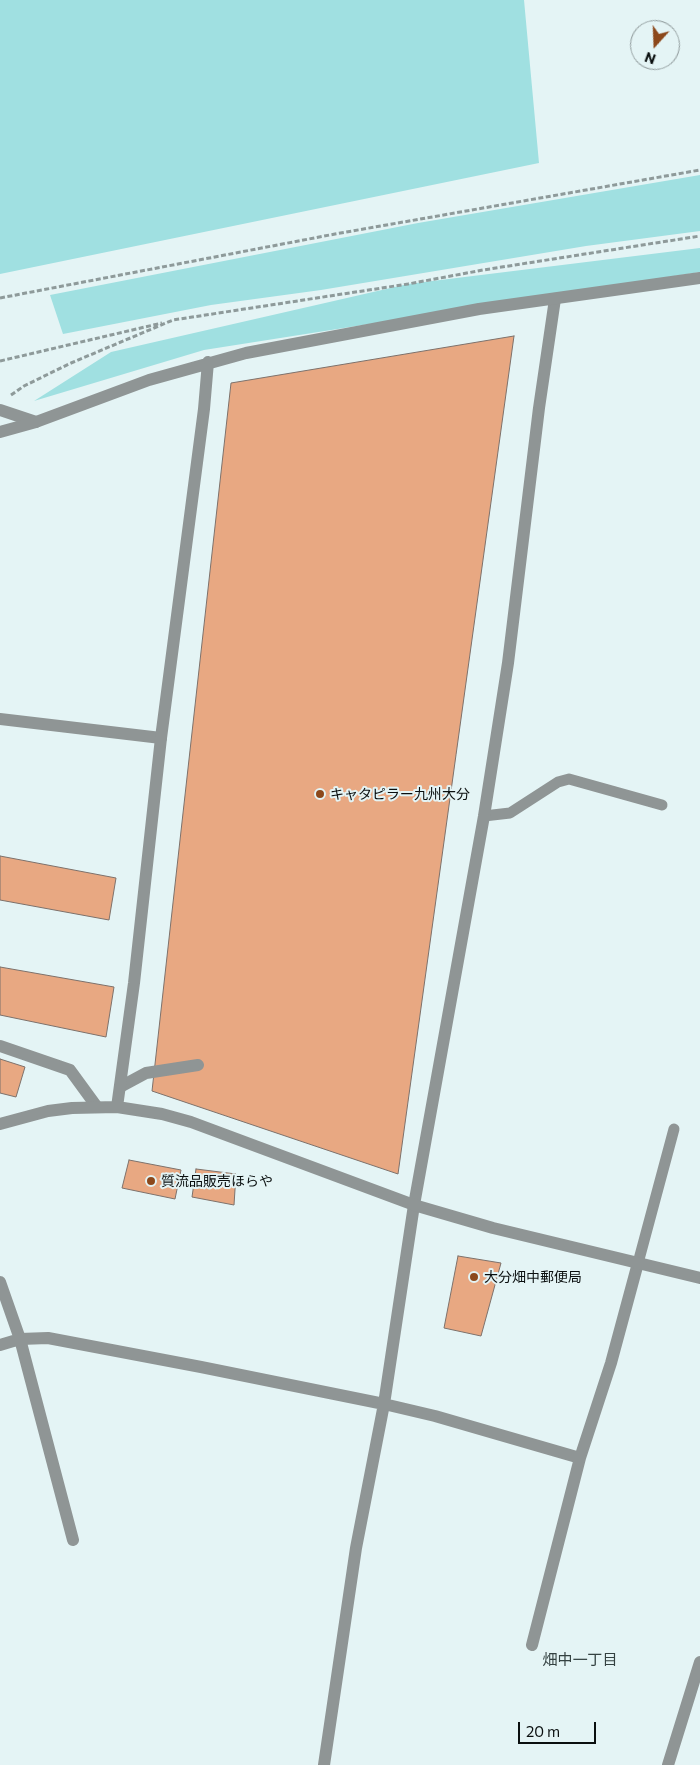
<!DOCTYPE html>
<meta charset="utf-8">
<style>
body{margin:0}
#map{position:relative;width:700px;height:1765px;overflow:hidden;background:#e4f4f5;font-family:Commissioner,sans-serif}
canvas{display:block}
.north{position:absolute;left:630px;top:20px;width:50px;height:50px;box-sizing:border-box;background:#e4f4f5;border:1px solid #8d9899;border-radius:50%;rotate:200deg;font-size:14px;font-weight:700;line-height:20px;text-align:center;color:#0a0f0f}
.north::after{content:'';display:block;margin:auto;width:18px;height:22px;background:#8c481b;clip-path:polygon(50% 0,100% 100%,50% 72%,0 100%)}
.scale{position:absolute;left:518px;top:1722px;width:78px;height:22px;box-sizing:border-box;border:2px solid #0a0f0f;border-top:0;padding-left:6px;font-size:15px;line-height:18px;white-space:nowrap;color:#0a0f0f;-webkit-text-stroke:4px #e4f4f5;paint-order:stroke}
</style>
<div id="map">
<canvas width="700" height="1765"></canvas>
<div class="north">N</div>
<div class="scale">20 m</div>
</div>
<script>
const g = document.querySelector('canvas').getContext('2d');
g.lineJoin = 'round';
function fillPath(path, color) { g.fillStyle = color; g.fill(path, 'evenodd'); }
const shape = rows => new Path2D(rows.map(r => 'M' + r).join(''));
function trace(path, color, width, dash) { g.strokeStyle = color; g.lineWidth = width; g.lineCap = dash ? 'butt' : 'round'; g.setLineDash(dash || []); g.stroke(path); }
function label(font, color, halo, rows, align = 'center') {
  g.font = font + ' Commissioner,"Noto Sans JP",sans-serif'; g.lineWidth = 4; g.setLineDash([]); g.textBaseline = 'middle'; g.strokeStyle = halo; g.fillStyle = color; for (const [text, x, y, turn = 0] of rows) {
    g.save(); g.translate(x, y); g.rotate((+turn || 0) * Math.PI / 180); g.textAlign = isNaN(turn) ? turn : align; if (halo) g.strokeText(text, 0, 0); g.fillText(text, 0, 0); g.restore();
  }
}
const green = shape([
 [0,0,524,0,539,163,0,274],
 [700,175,700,231,586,246,321,290,211,305,63,334,50,295,418,223],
 [700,248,700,272,204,350,34,401,111,352,408,284]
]);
const building = shape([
 [514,336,398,1174,152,1091,231,383,514,336],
 [0,856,116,878,109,920,0,900,0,856],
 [0,967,114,987,106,1037,0,1015,0,967],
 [0,1059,25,1067,16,1097,0,1093,0,1059],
 [129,1160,181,1170,175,1199,122,1188,129,1160],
 [196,1169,236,1174,234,1205,192,1197,196,1169],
 [458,1256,501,1263,481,1336,444,1328,458,1256]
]);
const path = shape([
 [0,298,335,234,700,170],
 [0,361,162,323],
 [11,395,24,386,71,363,173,320,408,284,483,270,700,236]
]);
const service = shape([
 [484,816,510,813,558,782,569,779,662,805],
 [638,1263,674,1129]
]);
const minor = shape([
 [0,410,36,422],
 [0,719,161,738],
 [0,1046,70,1070,97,1107],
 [120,1087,146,1073,198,1065],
 [0,1282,20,1339,73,1540],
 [0,1345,20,1339,48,1338,201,1367,384,1404,435,1416,580,1458],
 [532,1645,580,1458,611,1363,638,1263],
 [324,1765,356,1548,384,1404,414,1205,484,816,508,663,539,408,555,299],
 [668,1765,700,1662]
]);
const tertiary = shape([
 [0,432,36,422,149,380,246,353,479,309,700,278],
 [117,1107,134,983,161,738,204,409,208,362],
 [0,1124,48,1111,72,1108,117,1107,162,1114,191,1122,414,1205,493,1228,700,1278]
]);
const markers = [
 [320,794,5,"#8c481b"],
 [151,1181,5,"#8c481b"],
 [474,1277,5,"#8c481b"]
];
const poiNames = [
 ["キャタピラー九州大分",330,794],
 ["質流品販売ほらや",161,1181],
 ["大分畑中郵便局",484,1277]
];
const neighbourhoodNames = [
 ["畑中一丁目",580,1660]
];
fillPath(green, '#a0e0e1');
fillPath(building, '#e8a882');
trace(building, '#7d716b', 1);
trace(path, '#8e9a9a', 3, [5, 2.5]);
trace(service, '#8f9595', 11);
trace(minor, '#8f9595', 12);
trace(tertiary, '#8f9595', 12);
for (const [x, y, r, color] of markers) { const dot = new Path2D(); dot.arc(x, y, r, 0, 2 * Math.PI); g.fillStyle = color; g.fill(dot); trace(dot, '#e4f4f5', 2); }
label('14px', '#0a0f0f', '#e4f4f5', poiNames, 'left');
label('15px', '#344141', '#e4f4f5', neighbourhoodNames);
</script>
